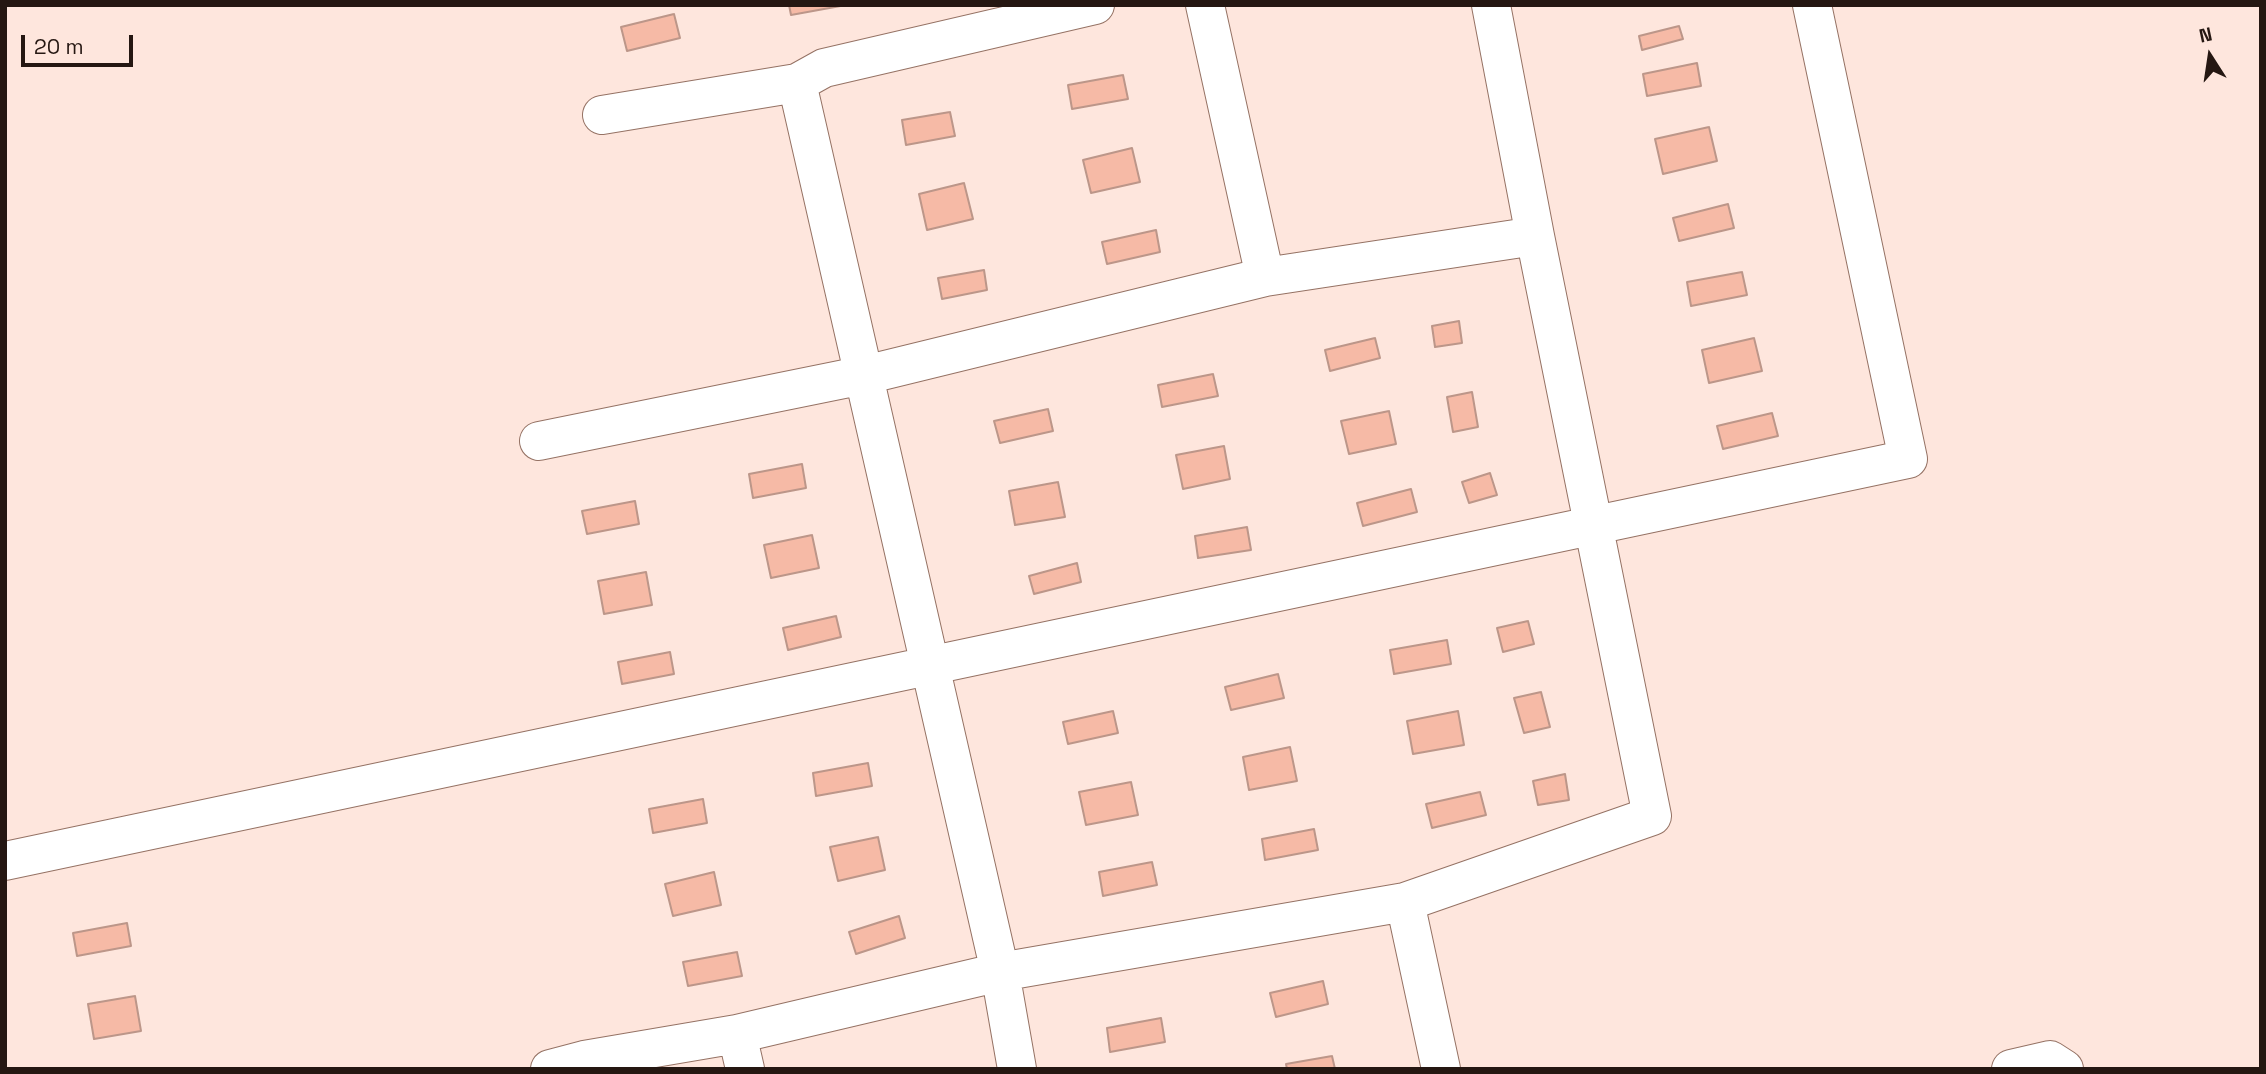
<!DOCTYPE html>
<style>
body{margin:0}
#map{position:relative;width:2266px;height:1074px;overflow:hidden;background:#fee6dd;font-family:"Space Grotesk",sans-serif}
canvas{display:block}
.frame{position:absolute;inset:0;border:7px solid #251712;pointer-events:none}
.north{position:absolute;left:2175px;top:21px;width:70px;height:70px;-webkit-text-stroke:5px #fee6dd;paint-order:stroke;rotate:348deg;font-size:19px;font-weight:700;line-height:28px;text-align:center;color:#251712}
.north::after{content:'';display:block;margin:auto;width:24px;height:32px;background:#251712;clip-path:polygon(50% 0,100% 100%,50% 72%,0 100%)}
.scale{position:absolute;left:21px;top:35px;width:112px;height:32px;box-sizing:border-box;border:4px solid #251712;border-top:0;padding-left:9px;font-size:21px;line-height:24px;white-space:nowrap;color:#251712;-webkit-text-stroke:5px #fee6dd;paint-order:stroke}
</style>
<div id="map">
<canvas width="2266" height="1074"></canvas>
<div class="frame"></div>
<div class="north">N</div>
<div class="scale">20 m</div>
</div>
<script>
const g = document.querySelector('canvas').getContext('2d');
g.lineJoin = 'round';
function fillPath(path, color) { g.fillStyle = color; g.fill(path, 'evenodd'); }
const shape = rows => new Path2D(rows.map(r => 'M' + r).join(''));
function trace(path, color, width, dash) { g.strokeStyle = color; g.lineWidth = width; g.lineCap = dash ? 'butt' : 'round'; g.setLineDash(dash || []); g.stroke(path); }
const building = shape([
 [789,5,846,5,791,15,789,5],
 [674,14,680,38,627,51,621,27,674,14],
 [1679,26,1683,39,1642,50,1639,36,1679,26],
 [1697,63,1701,86,1647,96,1643,74,1697,63],
 [1123,75,1128,99,1072,109,1068,85,1123,75],
 [950,112,955,136,906,145,902,120,950,112],
 [1709,127,1717,161,1663,174,1655,139,1709,127],
 [1132,148,1140,182,1091,193,1083,160,1132,148],
 [964,183,973,219,927,230,919,194,964,183],
 [1728,204,1734,228,1679,241,1673,218,1728,204],
 [1156,230,1160,252,1107,264,1102,242,1156,230],
 [984,270,987,290,942,299,938,278,984,270],
 [1742,272,1747,295,1691,306,1687,282,1742,272],
 [1459,321,1462,343,1435,347,1432,326,1459,321],
 [1375,338,1380,358,1330,371,1325,350,1375,338],
 [1754,338,1762,371,1709,383,1702,350,1754,338],
 [1213,374,1218,396,1162,407,1158,385,1213,374],
 [1472,392,1478,427,1453,432,1447,397,1472,392],
 [1048,409,1053,431,1000,443,994,421,1048,409],
 [1389,411,1396,444,1349,454,1341,421,1389,411],
 [1772,413,1778,436,1723,449,1717,426,1772,413],
 [1224,446,1230,479,1183,489,1176,455,1224,446],
 [802,464,806,488,753,498,749,474,802,464],
 [1490,473,1497,495,1469,503,1462,482,1490,473],
 [1058,482,1065,517,1015,525,1009,491,1058,482],
 [1411,489,1417,512,1363,526,1357,503,1411,489],
 [635,501,639,524,587,534,582,511,635,501],
 [1247,527,1251,550,1198,558,1195,536,1247,527],
 [812,535,819,568,771,578,764,545,812,535],
 [1077,563,1081,582,1034,594,1029,576,1077,563],
 [646,572,652,605,604,614,598,581,646,572],
 [836,616,841,637,788,650,783,628,836,616],
 [1528,621,1534,644,1503,652,1497,628,1528,621],
 [1447,640,1451,664,1394,674,1390,650,1447,640],
 [670,652,674,674,622,684,618,662,670,652],
 [1278,674,1284,698,1231,710,1225,687,1278,674],
 [1541,692,1550,727,1524,733,1514,698,1541,692],
 [1113,711,1118,733,1068,744,1063,722,1113,711],
 [1458,711,1464,745,1413,754,1407,721,1458,711],
 [1290,747,1297,781,1249,790,1243,757,1290,747],
 [868,763,872,786,816,796,813,773,868,763],
 [1565,774,1569,800,1538,805,1533,781,1565,774],
 [1131,782,1138,815,1086,825,1079,792,1131,782],
 [1480,792,1486,815,1432,828,1426,804,1480,792],
 [703,799,707,823,653,833,649,809,703,799],
 [1314,829,1318,850,1265,860,1262,839,1314,829],
 [878,837,885,870,838,881,830,847,878,837],
 [1152,862,1157,885,1103,896,1099,872,1152,862],
 [714,872,721,905,673,916,665,884,714,872],
 [899,916,905,938,856,954,849,932,899,916],
 [127,923,131,946,77,956,73,933,127,923],
 [737,952,742,976,688,986,683,962,737,952],
 [1323,981,1328,1004,1276,1017,1270,993,1323,981],
 [135,996,141,1031,94,1039,88,1004,135,996],
 [1161,1018,1165,1042,1110,1052,1107,1028,1161,1018],
 [1332,1056,1335,1069,1287,1069,1286,1064,1332,1056]
]);
const minor = shape([
 [1205,5,1265,277],
 [797,83,1000,972,1017,1069],
 [602,115,797,83,824,68,1095,5],
 [539,441,869,374,1265,277,1535,236],
 [5,861,1908,459,1812,5],
 [1405,902,1441,1069],
 [737,1034,745,1069],
 [550,1069,584,1060,737,1034,1000,972,1405,902,1652,816,1535,236,1491,5],
 [2011,1069,2050,1060,2064,1069]
]);
fillPath(building, '#f6baa6');
trace(building, '#bc9689', 2);
trace(minor, '#957264', 40);
trace(minor, '#fff', 38);
</script>
